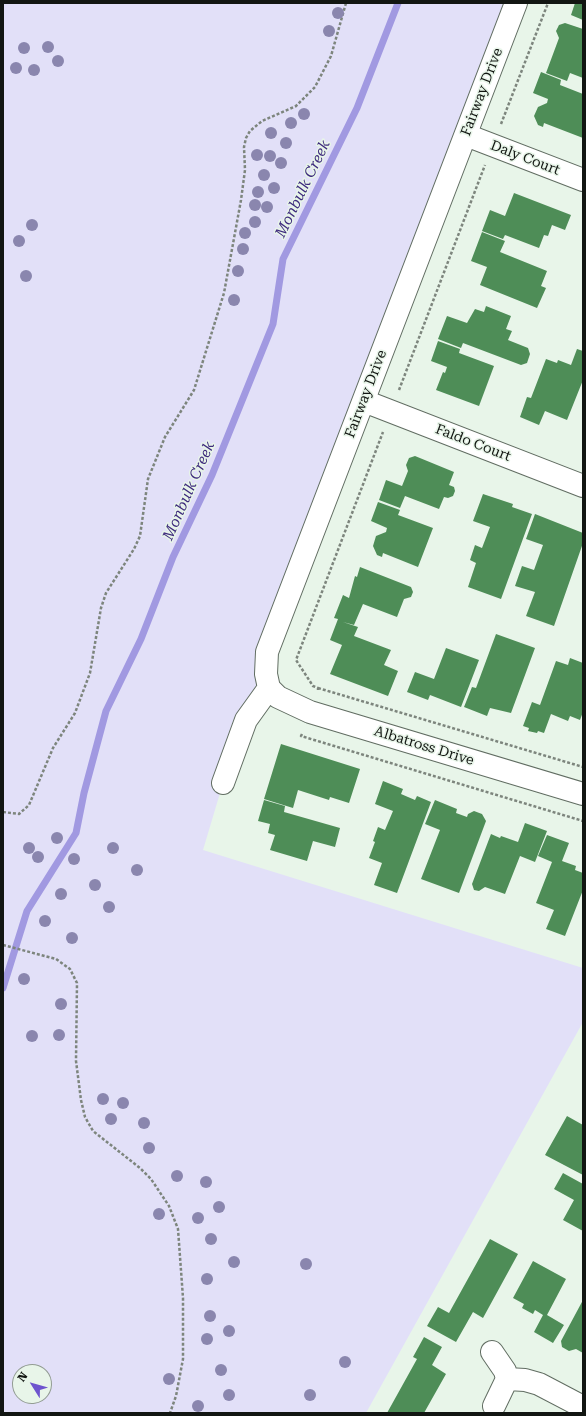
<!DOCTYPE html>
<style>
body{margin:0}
#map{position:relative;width:586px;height:1416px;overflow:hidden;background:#e8f5e9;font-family:"Roboto Serif",serif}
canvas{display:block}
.frame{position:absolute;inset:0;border:4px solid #121612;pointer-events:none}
.north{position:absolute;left:12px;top:1364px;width:40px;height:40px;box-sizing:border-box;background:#e8f5e9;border:1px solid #929c93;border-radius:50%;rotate:307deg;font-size:11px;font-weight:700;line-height:16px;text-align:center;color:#121612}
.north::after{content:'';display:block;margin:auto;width:14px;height:18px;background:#6e54ce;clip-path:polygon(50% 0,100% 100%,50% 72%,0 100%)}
</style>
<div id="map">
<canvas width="586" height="1416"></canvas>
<div class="frame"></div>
<div class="north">N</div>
</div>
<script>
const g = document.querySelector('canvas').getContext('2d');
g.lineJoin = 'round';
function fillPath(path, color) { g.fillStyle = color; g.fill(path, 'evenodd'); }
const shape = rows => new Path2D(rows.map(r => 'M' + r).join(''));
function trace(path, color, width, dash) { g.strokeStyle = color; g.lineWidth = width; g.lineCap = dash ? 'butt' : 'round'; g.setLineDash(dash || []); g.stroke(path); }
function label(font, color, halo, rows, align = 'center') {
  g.font = font + ' "Roboto Serif",serif'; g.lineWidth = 3; g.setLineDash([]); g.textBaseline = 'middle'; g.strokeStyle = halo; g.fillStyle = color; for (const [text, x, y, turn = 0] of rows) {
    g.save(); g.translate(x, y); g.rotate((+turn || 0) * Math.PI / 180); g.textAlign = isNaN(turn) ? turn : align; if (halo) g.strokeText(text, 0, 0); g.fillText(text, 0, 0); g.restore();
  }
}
const green = shape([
 [3,3,518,3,266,664,223,783,203,850,583,968,583,1022,366,1413,3,1413],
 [20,1372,44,1372,44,1396,20,1396]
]);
const stream = shape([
 [3,988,27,911,76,833,84,793,106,711,141,639,173,557,212,475,273,324,283,259,357,108,398,3]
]);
const building = shape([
 [575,3,583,3,583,20,571,15],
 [565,23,583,29,583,78,570,73,567,81,546,73,559,38,556,31,559,25],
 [541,72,561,80,560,85,583,94,583,138,544,123,543,127,538,125,534,116,538,107,547,103,548,99,533,93],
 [514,193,571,215,565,230,552,225,548,236,544,235,539,248,505,235,503,239,482,231,490,210,505,216],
 [482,232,505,241,500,252,547,271,541,286,546,288,537,308,480,285,487,267,471,261],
 [486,306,511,316,506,329,512,331,508,340,528,348,530,354,527,363,521,365,463,343,461,348,438,339,447,316,467,323,475,309,484,312],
 [438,341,460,349,459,353,494,366,479,406,436,390,443,372,445,373,447,367,431,361],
 [577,349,583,351,583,380,567,420,545,411,539,425,520,417,527,397,531,398,546,359,557,363,558,360,571,365],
 [415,456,454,472,449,485,454,487,455,491,453,496,448,498,444,497,439,509,405,496,400,508,379,500,386,480,402,486,408,471,406,465,409,458],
 [483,494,513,504,512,507,532,514,501,599,468,587,476,563,470,560,475,545,482,548,490,527,473,521],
 [378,502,400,510,398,515,433,528,418,567,383,553,382,557,377,555,373,546,376,536,386,532,387,528,371,521],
 [535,514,583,533,583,543,554,626,526,616,535,592,515,586,522,566,534,570,543,545,526,539],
 [360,567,411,587,413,592,411,597,404,599,397,617,363,604,354,625,343,622,358,627,354,636,391,650,384,665,398,671,388,696,330,674,342,645,330,640,338,619,334,618,343,595,349,598,355,576,357,577],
 [496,634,535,648,511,713,490,708,487,716,464,707,472,687,476,688],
 [446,648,479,660,461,707,430,695,428,700,407,692,415,672,434,679],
 [570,658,583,663,583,712,580,720,570,716,568,721,551,714,544,733,538,731,537,733,528,731,529,728,523,726,532,702,540,705,556,661,568,665],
 [281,744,360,769,349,803,330,797,329,800,298,790,293,808,264,799],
 [383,781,403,789,401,794,415,800,417,796,431,802,397,893,374,885,382,863,369,858,375,842,373,841,378,827,385,830,393,811,375,804],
 [264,800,285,806,284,812,340,828,335,847,313,841,307,861,270,850,275,835,268,833,270,824,258,821],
 [435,800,457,809,456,813,467,817,468,814,474,811,482,814,486,821,459,893,421,879,440,830,425,824],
 [525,823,547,831,535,862,520,856,505,894,485,887,479,891,474,890,472,884,491,834,500,838,501,836,518,842],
 [547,835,569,843,562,861,576,866,575,870,583,873,583,890,565,936,546,929,554,910,536,903,552,862,538,856],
 [567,1116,583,1125,583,1175,545,1155],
 [563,1173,583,1184,583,1231,563,1220,574,1200,554,1189],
 [490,1239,518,1254,483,1318,473,1312,456,1342,427,1326,438,1307,449,1313],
 [533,1261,566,1279,547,1315,564,1325,553,1343,534,1332,543,1315,535,1310,533,1314,522,1308,524,1304,513,1298],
 [583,1300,583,1353,576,1349,569,1351,562,1347,561,1341],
 [424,1337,442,1347,432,1365,446,1374,424,1413,387,1413,417,1359,413,1357]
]);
const path = shape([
 [501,124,548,3],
 [399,390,485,165],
 [318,688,583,767],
 [318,690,318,688,313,686,296,660,383,432],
 [302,734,301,736,583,821],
 [3,812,19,814,29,805,53,748,75,713,90,673,101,608,106,593,134,549,140,536,148,479,165,437,194,390,224,293,241,200,245,170,244,147,246,138,250,131,262,121,296,106,315,87,331,56,346,3],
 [3,945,56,959,70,969,77,983,76,1061,81,1100,85,1117,93,1131,140,1168,151,1179,169,1206,178,1229,183,1298,183,1359,176,1396,170,1413]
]);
const minor = shape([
 [466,135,583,180],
 [364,401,583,486],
 [269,688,278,697,310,712,583,794],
 [223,783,246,720,269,688,266,674,267,652,516,3],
 [492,1352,505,1371,507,1379,494,1406],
 [507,1379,525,1380,539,1384,583,1407]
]);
const trees = [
 [338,13],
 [329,31],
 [48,47],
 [24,48],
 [58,61],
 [16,68],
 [34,70],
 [304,114],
 [291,123],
 [271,133],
 [286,143],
 [257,155],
 [270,156],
 [281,163],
 [264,175],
 [274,188],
 [258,192],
 [255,205],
 [267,207],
 [255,222],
 [32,225],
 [245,233],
 [19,241],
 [243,249],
 [238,271],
 [26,276],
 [234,300],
 [57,838],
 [29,848],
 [113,848],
 [38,857],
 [74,859],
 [137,870],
 [95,885],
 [61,894],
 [109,907],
 [45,921],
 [72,938],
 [24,979],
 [61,1004],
 [59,1035],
 [32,1036],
 [103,1099],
 [123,1103],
 [111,1119],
 [144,1123],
 [149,1148],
 [177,1176],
 [206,1182],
 [219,1207],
 [159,1214],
 [198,1218],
 [211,1239],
 [234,1262],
 [306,1264],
 [207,1279],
 [210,1316],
 [229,1331],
 [207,1339],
 [345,1362],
 [221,1370],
 [169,1379],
 [229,1395],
 [310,1395],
 [198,1406]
];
const streetNames = [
 ["Fairway Drive",482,92,-69],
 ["Daly Court",525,158,21],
 ["Fairway Drive",366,394,-69],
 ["Faldo Court",473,443,21],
 ["Albatross Drive",424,746,17]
];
const waterNames = [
 ["Monbulk Creek",303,189,-64],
 ["Monbulk Creek",189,491,-66]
];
fillPath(green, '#e2e0f8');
trace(stream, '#a199e1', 7);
fillPath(building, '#4e8d57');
trace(minor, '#616d62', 24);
trace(path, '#7d857d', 2.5, [3, 2]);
trace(minor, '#fff', 22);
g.fillStyle = '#8a86ae';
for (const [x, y] of trees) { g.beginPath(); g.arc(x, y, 6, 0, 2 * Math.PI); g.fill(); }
label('14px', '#121612', '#e8f5e9', streetNames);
label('italic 15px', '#3e2b7e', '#e8f5e9', waterNames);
</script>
